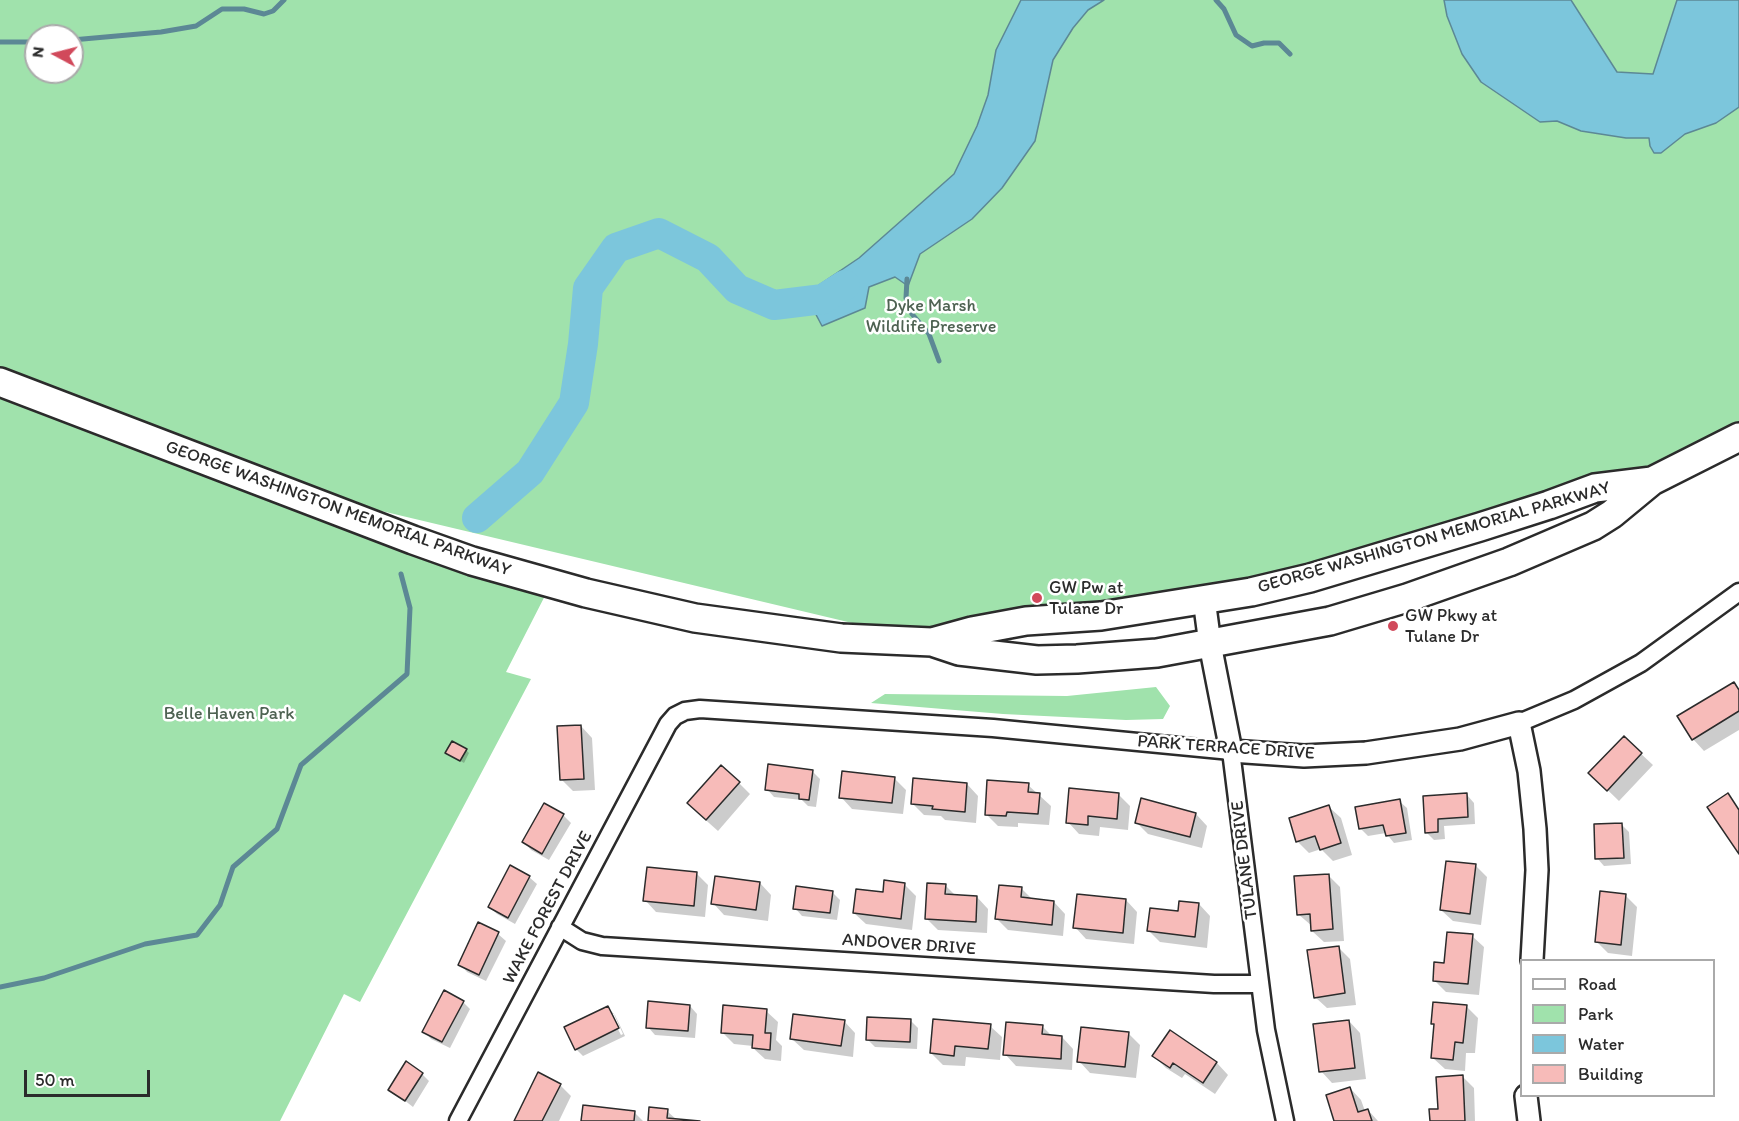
<!DOCTYPE html>
<style>
body{margin:0}
#map{position:relative;width:1739px;height:1121px;overflow:hidden;background:#fff;font-family:Itim,sans-serif}
canvas{display:block}
.legend{position:absolute;left:1520px;top:959px;width:195px;height:138px;box-sizing:border-box;background:#fff;border:2px solid #aaa;margin:0;padding:8px 10px;list-style:none;font-size:18px;color:#2b2b2b}
.legend li{display:flex;align-items:center;gap:12px;height:30px}
.legend b{width:30px;border:2px solid #aaa}
.north{position:absolute;left:24px;top:24px;width:60px;height:60px;box-sizing:border-box;background:#fff;border:2px solid #aaa;border-radius:50%;rotate:277deg;font-size:16px;font-weight:700;line-height:24px;text-align:center;color:#2b2b2b}
.north::after{content:'';display:block;margin:auto;width:21px;height:27px;background:#d1495b;clip-path:polygon(50% 0,100% 100%,50% 72%,0 100%)}
.scale{position:absolute;left:24px;top:1070px;width:126px;height:27px;box-sizing:border-box;border:3px solid #2b2b2b;border-top:0;padding-left:8px;font-size:18px;line-height:21px;white-space:nowrap;color:#2b2b2b;-webkit-text-stroke:4px #fff;paint-order:stroke}
</style>
<div id="map">
<canvas width="1739" height="1121"></canvas>
<ul class="legend">
<li><b style="height:8px;background:#fff"></b>Road</li>
<li><b style="height:16px;background:#a0e2ac"></b>Park</li>
<li><b style="height:16px;background:#7cc6dc"></b>Water</li>
<li><b style="height:16px;background:#f7bbb9"></b>Building</li>
</ul>
<div class="north">N</div>
<div class="scale">50 m</div>
</div>
<script>
const g = document.querySelector('canvas').getContext('2d');
g.lineJoin = 'round';
function fillPath(path, color) { g.fillStyle = color; g.fill(path, 'evenodd'); }
const shape = rows => new Path2D(rows.map(r => 'M' + r).join(''));
function trace(path, color, width, dash) { g.strokeStyle = color; g.lineWidth = width; g.lineCap = dash ? 'butt' : 'round'; g.setLineDash(dash || []); g.stroke(path); }
function label(font, color, halo, rows, align = 'center') {
  g.font = font + ' Itim,sans-serif'; g.lineWidth = 5; g.setLineDash([]); g.textBaseline = 'middle'; g.strokeStyle = halo; g.fillStyle = color; for (const [text, x, y, turn = 0] of rows) {
    g.save(); g.translate(x, y); g.rotate((+turn || 0) * Math.PI / 180); g.textAlign = isNaN(turn) ? turn : align; if (halo) g.strokeText(text, 0, 0); g.fillText(text, 0, 0); g.restore();
  }
}
const green = shape([
 [0,0,1739,0,1739,433,1652,481,1402,551,932,642,268,484,551,584,506,672,531,679,360,1002,344,994,280,1121,0,1121],
 [36,36,72,36,72,72,36,72],
 [1156,687,1170,706,1163,719,1126,720,1003,714,871,703,885,694,1067,696]
]);
const water = shape([
 [1021,0,1104,0,1088,10,1073,28,1053,60,1035,141,1002,188,972,219,920,254,908,286,895,277,869,287,865,308,822,326,803,290,816,287,859,258,954,174,977,126,988,95,996,50,1021,0],
 [1444,0,1571,0,1617,72,1653,74,1677,0,1739,0,1739,107,1716,123,1685,134,1661,153,1654,153,1650,146,1649,138,1626,138,1581,131,1557,121,1540,122,1481,82,1462,54,1447,16,1444,0]
]);
const shadow = shape([
 [1734,684,1739,689,1739,730,1704,751,1693,739],
 [581,726,592,738,595,790,573,791,561,779],
 [1624,738,1653,765,1619,801,1590,773],
 [466,750,469,753,464,763,447,753],
 [812,771,820,779,816,807,808,806,802,800,774,797,767,789],
 [894,778,906,790,903,814,852,809,841,797],
 [739,783,750,794,718,831,700,815],
 [967,784,978,796,976,823,945,820,941,816,924,815,912,803],
 [1028,785,1051,806,1049,825,1018,823,1018,827,998,826,986,814],
 [1118,794,1130,806,1128,830,1100,827,1099,836,1079,834,1068,822],
 [1467,795,1474,803,1475,824,1444,826,1445,839,1434,840,1426,832,1424,797],
 [1399,801,1407,808,1412,840,1394,843,1386,833,1368,836,1360,828],
 [1329,807,1341,818,1352,855,1333,861,1321,849,1309,853,1297,841],
 [1196,814,1207,826,1202,848,1148,834,1136,822],
 [563,815,571,823,549,860,531,850,524,842],
 [1622,825,1629,832,1631,864,1604,866,1597,858],
 [1476,866,1487,877,1481,925,1453,921,1441,910],
 [697,874,708,885,705,917,656,912,645,900],
 [1328,875,1340,887,1344,941,1324,942,1312,931,1312,926,1298,914],
 [529,877,537,884,515,924,497,914,489,906],
 [760,883,771,895,768,921,724,915,713,903],
 [904,884,916,896,912,930,866,924,854,913],
 [945,885,956,896,977,897,988,909,987,933,938,930,926,918],
 [1022,889,1033,900,1054,902,1065,914,1063,936,1008,930,997,919],
 [832,892,840,900,837,920,802,916,795,908],
 [1625,895,1637,907,1632,956,1608,953,1596,941],
 [1126,900,1137,912,1134,944,1086,939,1075,927],
 [1199,904,1210,916,1207,948,1160,942,1149,931],
 [479,924,498,934,506,941,486,981,467,972,460,964],
 [1472,936,1484,947,1479,995,1446,992,1434,980],
 [1338,947,1350,959,1356,1005,1327,1008,1315,997],
 [463,1002,470,1009,450,1048,431,1039,424,1031],
 [690,1006,697,1014,695,1038,655,1035,648,1027],
 [1466,1006,1478,1018,1475,1053,1466,1053,1465,1071,1445,1069,1433,1058,1436,1027,1433,1024],
 [608,1008,615,1015,625,1036,583,1056,576,1049],
 [610,1014,614,1014,623,1034,621,1035],
 [766,1011,778,1022,776,1040,782,1046,781,1061,765,1059,753,1048,753,1046,734,1044,722,1032],
 [910,1020,918,1028,917,1049,875,1047,867,1039],
 [844,1021,855,1033,853,1057,804,1050,792,1039],
 [1349,1021,1360,1033,1366,1079,1332,1083,1321,1071],
 [990,1026,1002,1037,1000,1060,966,1057,965,1066,943,1065,931,1053],
 [1042,1026,1052,1036,1062,1037,1073,1049,1072,1070,1016,1066,1005,1054],
 [1170,1032,1217,1063,1228,1075,1215,1094,1185,1074,1182,1078,1166,1068,1154,1056],
 [1128,1033,1140,1045,1136,1078,1090,1073,1079,1061],
 [422,1074,429,1081,413,1107,390,1089],
 [1462,1076,1474,1088,1475,1121,1431,1121],
 [560,1085,571,1096,559,1121,515,1121],
 [1350,1088,1361,1100,1365,1111,1368,1110,1378,1121,1336,1121],
 [667,1111,677,1120,689,1121,649,1121],
 [634,1112,643,1121,582,1121]
]);
const stream = shape([
 [1216,0,1224,9,1236,35,1252,46,1264,43,1279,43,1290,54],
 [72,40,161,32,196,26,222,9,244,9,264,14,273,11,284,0],
 [0,42,36,42],
 [907,279,906,298,912,314,929,334,939,361],
 [0,987,44,978,145,944,197,935,220,905,233,867,277,829,301,765,407,674,410,608,401,574]
]);
const river = shape([
 [477,518,530,472,574,403,583,344,588,288,616,248,659,233,708,258,737,289,774,305,823,299,845,285]
]);
const building = shape([
 [1734,682,1739,690,1739,711,1692,740,1677,716,1734,682],
 [581,725,584,779,560,780,557,726,581,725],
 [1624,736,1642,753,1607,791,1588,773,1624,736],
 [452,741,467,749,460,761,445,753,452,741],
 [768,764,813,770,809,800,799,799,799,794,765,790,768,764],
 [721,765,740,782,706,820,687,803,721,765],
 [842,771,895,777,892,803,839,798,842,771],
 [913,778,967,783,965,812,932,809,933,806,911,804,913,778],
 [987,780,1029,783,1028,792,1040,793,1038,814,1007,812,1006,816,985,815,987,780],
 [1069,788,1119,793,1117,819,1088,816,1088,825,1066,823,1069,788],
 [1467,793,1468,817,1438,819,1438,832,1425,833,1423,796,1467,793],
 [1728,793,1739,810,1739,854,1707,807,1728,793],
 [1141,798,1196,813,1190,837,1135,823,1141,798],
 [1400,799,1406,833,1386,836,1383,825,1359,829,1355,807,1400,799],
 [544,803,564,814,542,854,522,842,544,803],
 [1329,805,1341,843,1320,850,1315,836,1296,842,1289,818,1329,805],
 [1622,823,1624,858,1595,859,1594,824,1622,823],
 [1446,861,1476,864,1470,914,1440,910,1446,861],
 [510,865,530,876,508,918,488,907,510,865],
 [647,867,697,872,694,906,643,901,647,867],
 [1329,874,1333,929,1311,931,1310,914,1297,915,1294,876,1329,874],
 [715,876,760,882,756,910,711,904,715,876],
 [884,880,905,883,901,919,853,913,856,889,883,892,884,880],
 [927,883,946,884,945,894,977,896,976,922,925,919,927,883],
 [999,885,1022,887,1021,897,1054,901,1052,925,995,919,999,885],
 [796,886,833,891,830,913,793,909,796,886],
 [1600,891,1626,894,1621,945,1595,942,1600,891],
 [1077,894,1126,899,1123,933,1073,928,1077,894],
 [1179,901,1199,903,1195,937,1147,931,1150,908,1178,911,1179,901],
 [478,922,499,932,479,975,458,965,478,922],
 [1447,932,1473,934,1468,984,1433,981,1434,962,1444,963,1447,932],
 [1339,946,1345,993,1314,998,1307,950,1339,946],
 [444,990,464,1001,442,1042,422,1032,444,990],
 [648,1001,690,1005,688,1031,646,1028,648,1001],
 [1433,1002,1467,1005,1463,1043,1455,1042,1453,1060,1431,1058,1434,1024,1431,1024,1433,1002],
 [723,1005,767,1009,765,1033,771,1033,770,1050,752,1048,753,1035,721,1033,723,1005],
 [608,1006,619,1028,575,1050,564,1027,608,1006],
 [793,1014,845,1020,841,1046,790,1039,793,1014],
 [867,1017,911,1019,910,1042,866,1040,867,1017],
 [933,1019,991,1024,988,1049,955,1046,954,1056,930,1053,933,1019],
 [1349,1020,1355,1068,1319,1072,1313,1024,1349,1020],
 [1006,1022,1043,1025,1042,1034,1062,1036,1061,1059,1003,1055,1006,1022],
 [1081,1027,1129,1032,1125,1067,1077,1062,1081,1027],
 [1170,1030,1217,1062,1203,1083,1173,1063,1170,1068,1152,1056,1170,1030],
 [406,1061,423,1073,405,1101,388,1090,406,1061],
 [538,1072,561,1084,542,1121,514,1121,538,1072],
 [1463,1075,1465,1121,1430,1121,1429,1109,1438,1109,1436,1077,1463,1075],
 [1350,1087,1358,1112,1368,1109,1372,1121,1334,1121,1326,1095,1350,1087],
 [583,1105,635,1111,634,1121,581,1121,583,1105],
 [649,1107,668,1109,667,1118,700,1121,648,1121,649,1107]
]);
const minor = shape([
 [1519,723,1574,700,1641,663,1739,592],
 [560,927,582,941,602,946,1214,984,1260,984],
 [458,1121,668,724,675,716,685,711,700,709,993,728,1231,751,1266,1030,1285,1121]
]);
const tertiary = shape([
 [1204,599,1210,644,1231,751,1304,756,1366,753,1460,739,1519,723,1529,771,1535,829,1537,870,1532,960],
 [1526,1096,1529,1121]
]);
const primary = shape([
 [0,382,413,540,472,561,586,593,695,618,841,638,932,642,959,651,1037,660,1077,659,1157,653,1330,621,1407,598,1509,562,1593,526,1612,514,1652,481,1739,437],
 [932,642,972,631,1026,621,1101,616,1251,592,1310,578,1480,527,1549,505,1595,488,1652,481]
]);
const markers = [
 [1037,598,6,"#d1495b"],
 [1393,626,6,"#d1495b"]
];
const parkNames = [
 ["Dyke Marsh",931,306],
 ["Wildlife Preserve",931,327],
 ["Belle Haven Park",229,714]
];
const streetNames = [
 ["GEORGE WASHINGTON MEMORIAL PARKWAY",338,509,20],
 ["GEORGE WASHINGTON MEMORIAL PARKWAY",1434,538,-16],
 ["PARK TERRACE DRIVE",1226,748,4],
 ["TULANE DRIVE",1245,860,-97],
 ["WAKE FOREST DRIVE",548,908,-62],
 ["ANDOVER DRIVE",909,945,4]
];
const poiNames = [
 ["GW Pw at",1049,588],
 ["Tulane Dr",1049,609],
 ["GW Pkwy at",1405,616],
 ["Tulane Dr",1405,637]
];
fillPath(green, '#a0e2ac');
fillPath(water, '#7cc6dc');
trace(water, '#5c8895', 1.5);
fillPath(shadow, '#0003');
trace(stream, '#5c8895', 5);
trace(river, '#7cc6dc', 30);
fillPath(building, '#f7bbb9');
trace(building, '#2b2b2b', 1.5);
trace(minor, '#2b2b2b', 21);
trace(tertiary, '#2b2b2b', 26);
trace(primary, '#2b2b2b', 32);
trace(minor, '#fff', 16);
trace(tertiary, '#fff', 21);
trace(primary, '#fff', 27);
for (const [x, y, r, color] of markers) { const dot = new Path2D(); dot.arc(x, y, r, 0, 2 * Math.PI); g.fillStyle = color; g.fill(dot); trace(dot, '#fff', 2); }
label('18px', '#4e6252', '#fff', parkNames);
label('18px', '#2b2b2b', '#fff', streetNames);
label('18px', '#2b2b2b', '#fff', poiNames, 'left');
</script>
